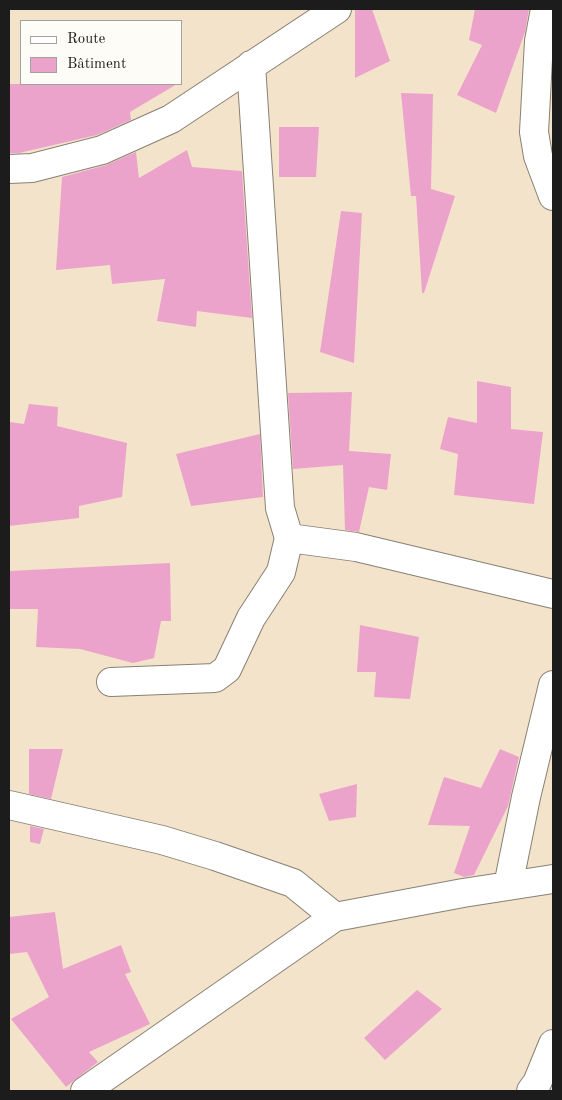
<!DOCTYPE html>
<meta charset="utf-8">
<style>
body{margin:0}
#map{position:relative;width:562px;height:1100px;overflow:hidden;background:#f4e3cb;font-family:"Old Standard TT",serif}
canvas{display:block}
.frame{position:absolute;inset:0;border:10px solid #1c1c1c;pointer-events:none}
.legend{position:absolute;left:20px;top:20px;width:162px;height:65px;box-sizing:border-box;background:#fdfcf7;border:1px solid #a3a29f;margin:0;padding:6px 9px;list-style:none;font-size:15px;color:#1c1c1c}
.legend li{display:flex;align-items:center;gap:10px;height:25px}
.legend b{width:25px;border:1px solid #a3a29f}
</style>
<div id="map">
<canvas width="562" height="1100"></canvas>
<div class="frame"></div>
<ul class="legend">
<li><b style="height:6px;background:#fff"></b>Route</li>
<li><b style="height:14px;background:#eca3cb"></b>Bâtiment</li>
</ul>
</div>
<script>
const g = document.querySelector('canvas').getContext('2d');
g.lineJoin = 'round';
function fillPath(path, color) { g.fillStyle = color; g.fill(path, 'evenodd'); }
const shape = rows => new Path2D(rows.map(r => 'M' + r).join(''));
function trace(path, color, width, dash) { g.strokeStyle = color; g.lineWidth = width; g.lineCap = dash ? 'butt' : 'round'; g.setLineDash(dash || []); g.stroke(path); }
const building = shape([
 [355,9,372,9,390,61,355,78],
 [475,9,529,9,525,32,496,113,457,95,482,45,469,40],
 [9,84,177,84,130,112,131,120,97,135,19,153,9,153],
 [401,93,433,94,431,189,455,196,424,293,422,293,416,196,411,196],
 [279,127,319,127,316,177,279,177],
 [187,150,192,167,242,171,252,318,197,311,196,327,157,321,165,279,112,284,110,265,56,270,62,177,106,165,136,152,139,178],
 [341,211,362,213,354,363,320,352],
 [477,381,511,387,511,429,543,432,534,504,454,495,458,454,440,449,448,417,477,423],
 [352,392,349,451,391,454,387,490,369,487,359,532,345,530,343,465,293,469,288,393],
 [29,404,58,407,57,426,127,443,122,497,79,506,79,518,9,526,9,422,24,424],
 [260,434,263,497,191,506,176,454],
 [170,563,171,621,161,621,154,658,133,663,80,649,36,647,38,609,9,609,9,571],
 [360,625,419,637,410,699,374,697,376,672,357,672],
 [29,749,63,749,51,799,29,794],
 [500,749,519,757,508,806,474,875,464,877,454,873,470,826,428,825,444,777,481,788],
 [357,784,356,817,329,821,319,794],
 [30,826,44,829,40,844,30,842],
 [55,912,63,969,121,945,131,972,125,974,150,1024,89,1052,98,1062,66,1087,11,1019,49,997,27,952,9,954,9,917],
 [417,990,442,1009,385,1060,364,1038]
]);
const minor = shape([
 [545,9,539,41,534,132,538,156,553,196],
 [251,65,280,508,289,538,356,547,553,594],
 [9,169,32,168,102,150,171,119,337,9],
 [111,682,215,678,227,669,251,618,281,572,289,538],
 [9,805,162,840,215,856,293,883,335,917],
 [508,886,526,797,553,685],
 [85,1091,335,917,463,893,553,879],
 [531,1091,537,1083,553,1044]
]);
fillPath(building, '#eca3cb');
trace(minor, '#888074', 30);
trace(minor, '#fff', 28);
</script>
